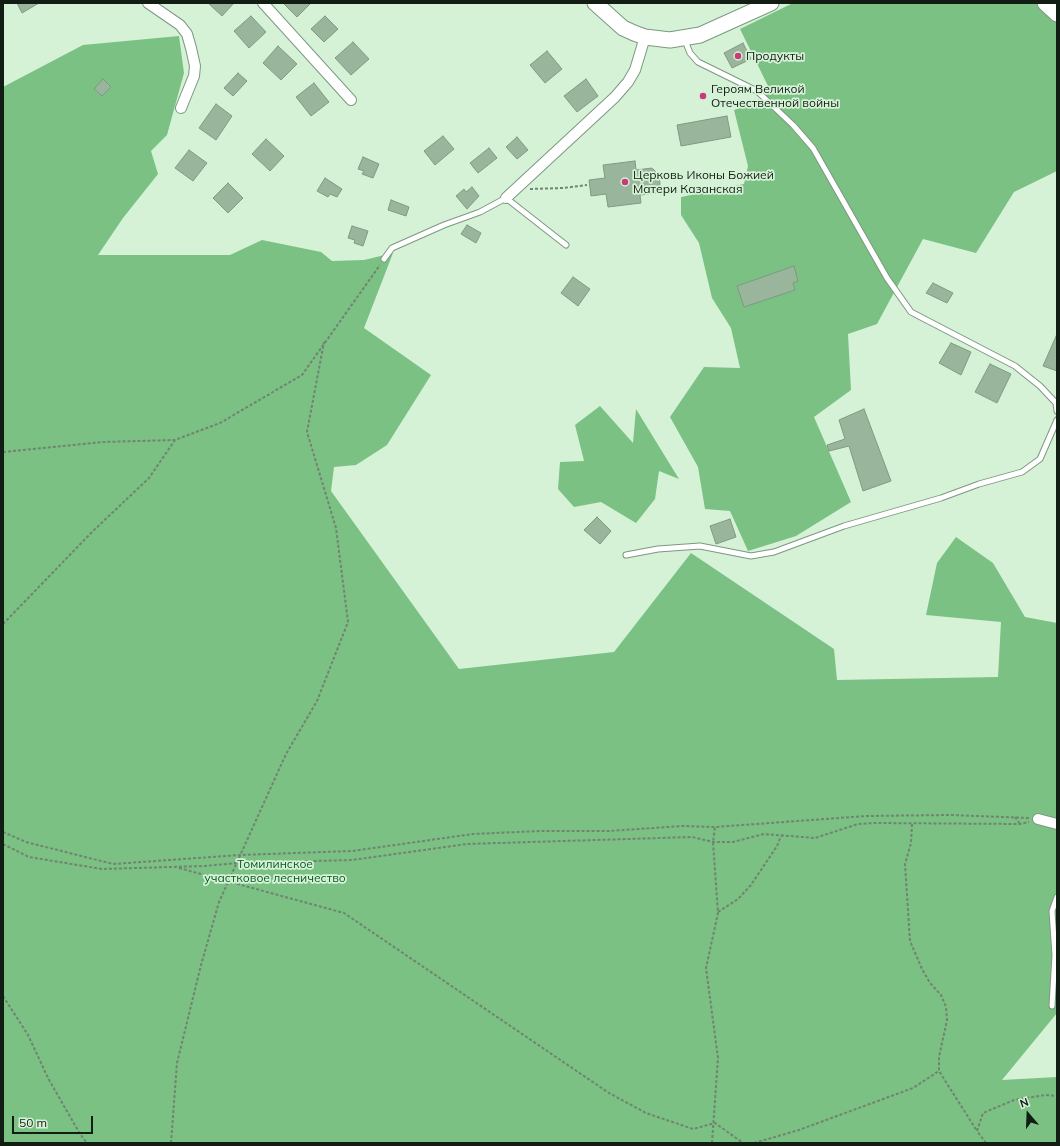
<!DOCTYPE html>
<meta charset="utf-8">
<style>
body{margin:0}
#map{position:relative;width:1060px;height:1146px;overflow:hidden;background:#d5f2d7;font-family:Mulish,sans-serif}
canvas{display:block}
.frame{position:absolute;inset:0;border:4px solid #121d13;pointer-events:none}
.north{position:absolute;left:1008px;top:1094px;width:40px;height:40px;-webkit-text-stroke:3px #d5f2d7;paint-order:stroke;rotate:341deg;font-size:11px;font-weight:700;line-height:16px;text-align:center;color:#121d13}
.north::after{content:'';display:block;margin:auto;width:14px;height:18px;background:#121d13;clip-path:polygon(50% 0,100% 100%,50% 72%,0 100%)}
.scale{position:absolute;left:12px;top:1116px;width:81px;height:18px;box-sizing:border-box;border:2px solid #121d13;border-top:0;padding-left:5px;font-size:12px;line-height:14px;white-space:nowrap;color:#121d13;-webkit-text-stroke:3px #d5f2d7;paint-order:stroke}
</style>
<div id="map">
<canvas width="1060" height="1146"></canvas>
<div class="frame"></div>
<div class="north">N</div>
<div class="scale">50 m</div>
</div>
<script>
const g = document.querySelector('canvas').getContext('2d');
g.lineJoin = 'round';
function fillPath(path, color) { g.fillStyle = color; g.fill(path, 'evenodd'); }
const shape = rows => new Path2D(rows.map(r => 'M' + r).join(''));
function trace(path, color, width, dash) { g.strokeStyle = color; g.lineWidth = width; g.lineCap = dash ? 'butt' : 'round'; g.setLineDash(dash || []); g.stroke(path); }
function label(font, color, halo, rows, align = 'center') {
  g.font = font + ' Mulish,sans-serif'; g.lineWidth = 3.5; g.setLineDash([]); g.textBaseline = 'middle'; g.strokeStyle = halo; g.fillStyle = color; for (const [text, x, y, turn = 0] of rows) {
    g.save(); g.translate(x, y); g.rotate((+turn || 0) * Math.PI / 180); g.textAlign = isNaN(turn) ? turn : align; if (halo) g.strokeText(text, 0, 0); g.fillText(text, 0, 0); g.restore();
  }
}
const forest = shape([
 [793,3,1057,3,1057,171,1014,192,976,253,923,239,877,324,848,334,851,390,814,417,851,502,796,536,748,551,730,511,705,509,698,467,670,417,704,367,740,368,731,328,712,298,699,243,681,215,681,197,744,184,748,166,734,110,763,100,769,88,740,29],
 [179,36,184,73,167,135,151,151,158,174,123,218,98,255,230,255,262,240,321,252,332,261,364,260,393,253,364,328,431,375,387,445,356,465,334,467,331,491,459,669,614,652,691,553,834,649,837,680,998,677,1001,622,926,615,937,563,956,537,993,563,1025,617,1057,623,1057,1013,1002,1080,1057,1077,1057,1143,3,1143,3,87,83,45],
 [600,406,633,443,636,409,679,479,659,471,655,499,636,523,601,502,574,507,558,489,560,462,584,461,575,425]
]);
const building = shape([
 [17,3,39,3,22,13,17,3],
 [208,3,234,3,222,16,208,3],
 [283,3,311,3,297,17,283,3],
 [251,16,266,32,249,48,234,31,251,16],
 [325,16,338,29,324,42,311,29,325,16],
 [353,42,369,59,351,75,335,58,353,42],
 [743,43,751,59,732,68,724,53,743,43],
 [278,46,297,64,281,80,263,63,278,46],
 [547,51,562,69,545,83,530,65,547,51],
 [238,73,247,81,233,96,224,88,238,73],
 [103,79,111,87,102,96,94,89,103,79],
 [586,79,598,96,577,112,564,96,586,79],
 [314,83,329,102,311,116,296,97,314,83],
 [216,104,232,116,216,140,199,128,216,104],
 [727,116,731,137,681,146,677,125,727,116],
 [443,136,454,149,435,165,424,151,443,136],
 [517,137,528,150,517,159,506,147,517,137],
 [266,139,284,156,270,171,252,154,266,139],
 [489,148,497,158,478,173,470,163,489,148],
 [189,150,207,163,193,181,175,168,189,150],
 [363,157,379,164,373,178,362,174,364,171,358,169,363,157],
 [635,161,636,170,652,168,659,175,660,184,656,193,640,195,641,203,608,207,606,194,591,196,589,180,605,178,603,165,635,161],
 [325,178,342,189,337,197,330,194,328,197,317,191,325,178],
 [228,183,243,198,228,213,213,198,228,183],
 [472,187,479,196,467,209,456,196,464,189,466,192,472,187],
 [391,200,409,207,406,216,388,210,391,200],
 [467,225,481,233,476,243,461,234,467,225],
 [352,226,368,231,363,246,354,243,355,240,348,238,352,226],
 [794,266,798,281,793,283,795,290,744,307,737,286,794,266],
 [573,277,590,289,578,306,561,293,573,277],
 [933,283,953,293,947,303,926,293,933,283],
 [1057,334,1057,371,1043,366,1057,334],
 [951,343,971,352,961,375,939,363,951,343],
 [990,364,1011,374,997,403,975,392,990,364],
 [864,409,891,481,863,491,849,446,829,451,827,445,845,439,839,420,864,409],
 [597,517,611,531,600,544,584,530,597,517],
 [730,519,736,537,716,544,710,526,730,519]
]);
const path = shape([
 [530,189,563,188,587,185],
 [3,452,102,442,175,440,220,423,302,375,380,265],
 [3,624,92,532,149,478,175,440],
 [1015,817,1020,824],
 [912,824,911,843,905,864,910,941,922,969,930,983,941,995,946,1007,947,1020,939,1057,939,1071,977,1131],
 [3,832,26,842,113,864,240,855,352,851,473,834,540,831,609,831,683,826,715,827,866,816,951,815,1029,818],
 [3,844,29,857,102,869,205,866,236,863,352,860,467,844,692,837,713,842,733,842,764,834,815,838,858,824,874,823,1020,824,1029,822],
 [179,868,344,913,609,1093,646,1113,693,1129,715,1123,743,1143],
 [718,912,738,899,751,885,777,846,781,836],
 [3,996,28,1035,48,1078,80,1134,87,1143],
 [171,1143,177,1063,201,965,219,902,286,754,317,701,348,622,336,528,307,432,324,342],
 [712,1143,718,1058,706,968,718,913,713,842,715,827],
 [754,1143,799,1130,913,1088,939,1071],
 [986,1143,977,1131,983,1113,1014,1100,1045,1095,1057,1096]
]);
const lane = shape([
 [684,38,690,53,698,62,757,91,793,125,813,148,887,278,911,312,1015,366,1040,386,1056,403,1057,411],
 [384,259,392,248,444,225,480,212,506,198,566,245],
 [626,555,658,549,700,546,751,556,774,552,844,526,941,498,979,484,1022,472,1040,459,1057,420],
 [1052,1006,1055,955,1052,911,1057,897]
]);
const street = shape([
 [148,3,180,25,187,34,191,48,195,66,194,76,181,108],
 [263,3,351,100],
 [506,198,615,97,628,82,635,70,645,37],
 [1038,819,1057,824]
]);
const secondary = shape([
 [595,3,623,28,634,33,645,37,670,40,700,35,771,3],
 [1045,3,1057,14]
]);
const markers = [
 [738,56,4,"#c53c79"],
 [703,96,4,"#c53c79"],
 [625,182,4,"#c53c79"]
];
const poiNames = [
 ["Продукты",746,56],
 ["Героям Великой",711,89],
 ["Отечественной войны",711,103],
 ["Церковь Иконы Божией",633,175],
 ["Матери Казанская",633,189]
];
const parkNames = [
 ["Томилинское",275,864],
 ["участковое лесничество",275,878]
];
fillPath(forest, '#7ac183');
fillPath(building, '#99b59b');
trace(building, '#7f9a82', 1);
trace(lane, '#7d9880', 7);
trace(street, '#7d9880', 12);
trace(secondary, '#7d9880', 17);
trace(path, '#718472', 2, [3, 2]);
trace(lane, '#fff', 5);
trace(street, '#fff', 10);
trace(secondary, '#fff', 15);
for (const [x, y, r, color] of markers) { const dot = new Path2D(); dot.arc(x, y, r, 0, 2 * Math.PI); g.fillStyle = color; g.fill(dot); trace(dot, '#d5f2d7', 1.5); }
label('12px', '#121d13', '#d5f2d7', poiNames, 'left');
label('12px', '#0a5a21', '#d5f2d7', parkNames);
</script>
